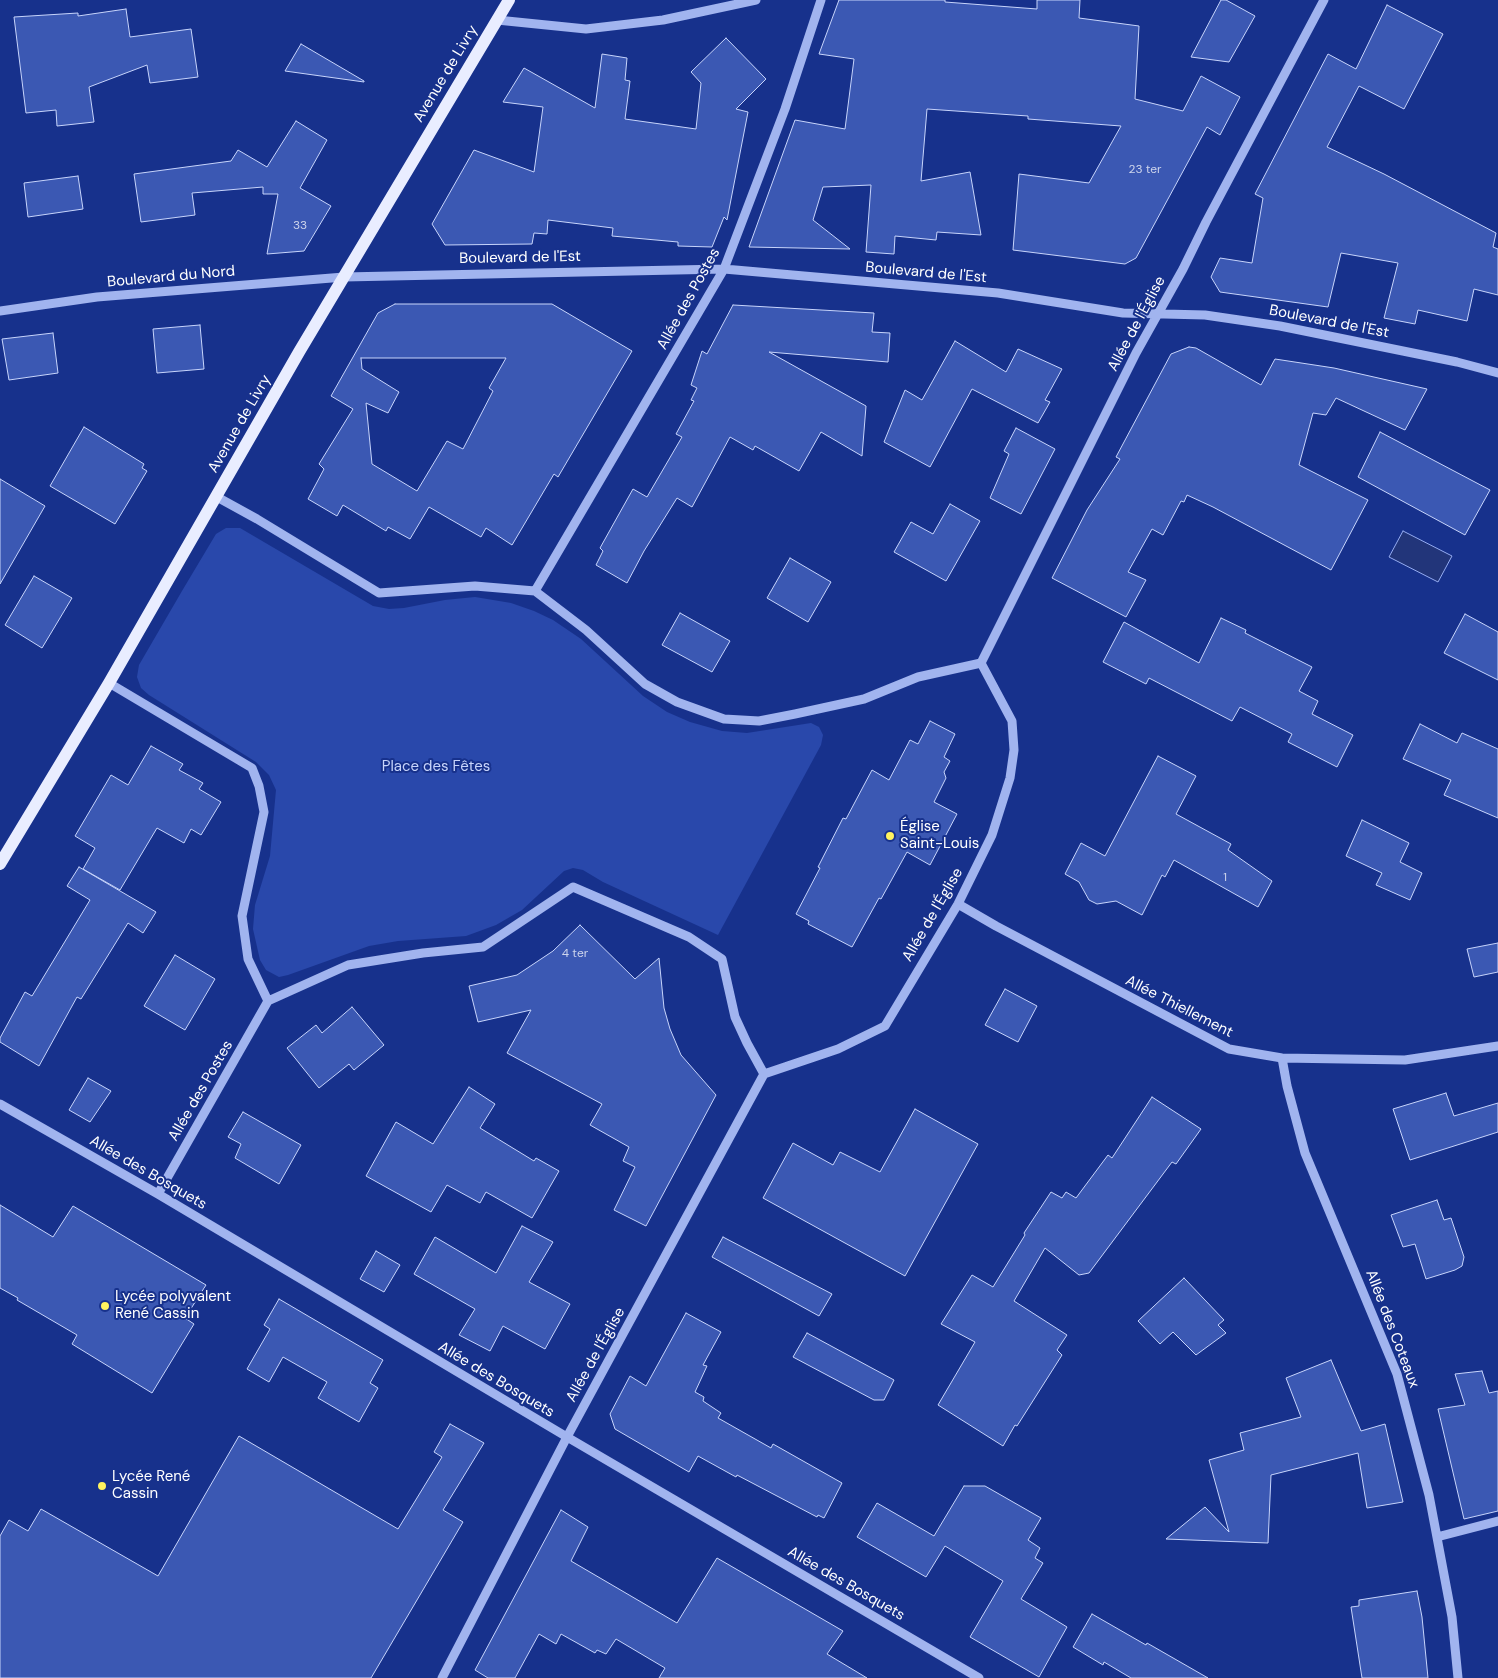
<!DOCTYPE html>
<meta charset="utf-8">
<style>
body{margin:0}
canvas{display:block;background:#17318c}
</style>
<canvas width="1498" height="1678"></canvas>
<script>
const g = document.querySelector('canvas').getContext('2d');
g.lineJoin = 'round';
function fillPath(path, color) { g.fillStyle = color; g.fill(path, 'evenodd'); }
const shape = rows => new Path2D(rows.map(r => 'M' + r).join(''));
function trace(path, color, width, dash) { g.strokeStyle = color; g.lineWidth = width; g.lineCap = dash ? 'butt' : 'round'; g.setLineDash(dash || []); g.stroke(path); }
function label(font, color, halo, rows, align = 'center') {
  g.font = font + ' "DM Sans",sans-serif'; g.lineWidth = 4; g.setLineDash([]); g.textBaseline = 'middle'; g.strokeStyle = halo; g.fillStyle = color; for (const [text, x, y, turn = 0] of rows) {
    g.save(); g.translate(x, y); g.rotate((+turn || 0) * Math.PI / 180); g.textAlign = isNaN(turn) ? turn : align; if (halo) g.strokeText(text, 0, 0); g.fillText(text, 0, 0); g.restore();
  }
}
const green = shape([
 [226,528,240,528,373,606,389,609,404,608,445,600,475,597,511,603,534,611,553,620,581,639,643,696,667,712,690,722,722,731,747,733,811,723,819,727,823,735,821,745,718,935,603,882,583,870,573,868,564,871,522,910,496,925,466,936,398,941,369,946,288,975,279,977,266,970,260,960,253,929,255,905,270,856,276,790,269,775,256,762,149,695,141,688,137,677,139,665,182,591,216,534]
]);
const water = shape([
 [1403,531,1452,556,1438,582,1389,557,1403,531]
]);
const building = shape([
 [839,0,945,0,945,2,1037,9,1037,0,1080,0,1079,18,1139,26,1135,99,1183,111,1201,76,1240,97,1220,135,1207,127,1136,258,1125,264,1013,250,1019,174,1089,183,1121,126,1028,119,1028,116,927,109,921,181,970,172,981,235,937,232,936,240,895,236,894,254,866,252,871,185,823,187,813,220,850,249,749,247,795,120,845,129,854,59,819,54,839,0],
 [1221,0,1226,0,1255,16,1229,62,1191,57,1221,0],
 [1387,5,1443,34,1404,109,1359,86,1327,147,1384,174,1496,233,1493,247,1498,249,1498,295,1474,289,1467,321,1418,310,1415,324,1384,318,1398,263,1341,253,1328,307,1220,292,1211,277,1220,258,1252,263,1263,198,1255,194,1328,54,1356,69,1387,5],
 [126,9,130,37,191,29,198,77,150,83,147,65,89,87,94,122,57,126,56,110,26,113,14,17,78,13,78,16,126,9],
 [726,38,766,79,736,109,748,112,727,220,724,217,712,247,678,246,678,242,612,236,613,228,548,220,547,234,534,233,532,244,445,245,432,224,474,150,534,172,543,107,503,102,524,68,595,108,602,54,627,58,625,80,630,81,625,119,696,129,701,83,691,72,726,38],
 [301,44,364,81,364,82,285,71,301,44],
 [296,121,327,140,300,188,331,206,304,251,267,254,278,194,263,194,263,187,192,193,195,215,141,222,134,174,231,161,238,150,267,167,296,121],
 [78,176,83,209,28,217,24,183,78,176],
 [395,304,552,304,632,351,558,477,554,474,512,545,486,528,481,537,429,507,410,539,388,527,386,531,343,505,337,516,308,499,324,469,319,464,353,409,331,396,378,313,395,304],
 [361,358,506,358,489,388,493,391,463,449,447,441,417,491,372,464,366,403,388,413,399,392,362,369,361,358],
 [733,305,874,313,872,332,890,333,888,362,769,352,866,406,862,456,821,432,799,471,755,446,753,450,730,437,692,507,677,498,644,551,627,583,596,565,603,551,600,548,633,489,647,497,682,437,676,434,694,401,691,400,697,388,691,385,702,351,707,354,733,305],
 [200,325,204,369,157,373,153,329,200,325],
 [53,333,58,373,9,380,2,339,53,333],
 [955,341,1006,372,1018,349,1062,369,1045,400,1050,402,1038,423,972,389,930,467,884,442,905,390,922,400,955,341],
 [1189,347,1196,348,1261,385,1275,359,1334,368,1427,389,1405,430,1336,398,1326,415,1313,413,1299,465,1368,500,1331,570,1213,507,1187,495,1184,502,1181,501,1163,535,1152,529,1128,572,1146,580,1126,617,1052,578,1087,510,1120,459,1116,457,1171,354,1189,347],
 [84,427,144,464,142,468,147,471,115,524,50,486,84,427],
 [1016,428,1055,449,1021,514,990,498,1009,454,1004,451,1016,428],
 [1380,432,1490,490,1465,535,1358,477,1380,432],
 [0,479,45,506,0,584,0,479],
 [950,504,980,521,946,581,894,552,911,522,933,534,950,504],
 [790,558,831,582,808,622,767,598,790,558],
 [34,576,72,598,42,648,5,625,34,576],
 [680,613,730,641,712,672,662,645,680,613],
 [1465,614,1498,632,1498,680,1444,653,1465,614],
 [1221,618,1246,630,1245,633,1312,667,1299,691,1318,701,1312,714,1353,735,1337,767,1288,742,1292,734,1240,707,1232,721,1149,678,1146,684,1103,662,1124,622,1199,663,1221,618],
 [930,721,955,734,944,757,950,761,944,772,946,778,934,802,957,814,930,865,907,852,881,899,879,898,852,947,808,924,809,921,796,914,820,868,818,867,843,818,846,819,872,770,889,780,910,740,918,744,930,721],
 [1420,724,1457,743,1462,733,1498,749,1498,818,1444,795,1451,780,1403,759,1420,724],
 [151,746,183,764,179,770,203,783,199,789,221,802,201,835,191,829,184,843,157,828,120,890,83,869,95,848,75,836,111,775,128,785,151,746],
 [1158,756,1196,776,1176,814,1231,844,1228,850,1272,881,1258,907,1174,860,1165,877,1162,875,1142,915,1116,901,1097,904,1089,900,1079,882,1065,874,1081,843,1105,856,1158,756],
 [1362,820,1409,843,1400,862,1422,873,1410,900,1376,885,1382,873,1346,856,1362,820],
 [79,867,156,912,143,933,128,923,81,999,77,997,39,1066,0,1042,0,1038,25,992,32,996,90,900,67,886,79,867],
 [580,925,635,979,659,958,664,1008,670,1029,681,1055,716,1095,646,1226,614,1210,635,1167,623,1161,629,1147,590,1125,602,1104,507,1053,531,1010,478,1022,469,986,517,975,553,951,580,925],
 [1498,943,1498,972,1474,977,1467,949,1498,943],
 [175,955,215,979,185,1030,144,1006,175,955],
 [1005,989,1037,1006,1018,1042,985,1025,1005,989],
 [352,1007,384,1045,354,1070,349,1064,319,1088,287,1048,316,1025,322,1033,352,1007],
 [88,1078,111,1091,90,1122,69,1110,88,1078],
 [469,1087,495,1104,480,1128,534,1161,536,1158,559,1171,532,1218,486,1192,480,1203,447,1185,431,1212,366,1176,396,1122,433,1144,469,1087],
 [1446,1093,1454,1116,1498,1103,1498,1132,1410,1160,1393,1109,1446,1093],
 [1152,1097,1201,1129,1176,1164,1172,1162,1089,1273,1079,1275,1045,1248,1014,1301,1067,1335,1057,1350,1062,1355,1017,1426,1015,1425,1003,1446,938,1405,975,1342,941,1324,972,1275,993,1287,1025,1235,1024,1233,1051,1192,1062,1198,1066,1192,1076,1198,1108,1155,1112,1158,1152,1097],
 [915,1109,978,1144,905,1276,763,1198,793,1143,833,1165,840,1152,880,1172,915,1109],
 [243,1112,301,1145,279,1184,235,1158,241,1144,228,1137,243,1112],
 [1437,1200,1444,1220,1451,1218,1464,1257,1462,1266,1455,1270,1426,1279,1415,1244,1403,1247,1391,1215,1437,1200],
 [0,1205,53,1237,73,1206,206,1285,185,1318,194,1324,152,1393,72,1344,77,1335,17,1300,18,1298,0,1288,0,1205],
 [522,1226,553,1242,529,1282,570,1304,545,1349,503,1326,490,1351,459,1335,475,1309,414,1274,435,1237,496,1273,522,1226],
 [723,1237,832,1294,819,1316,712,1257,723,1237],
 [376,1251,400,1265,384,1292,360,1279,376,1251],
 [1184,1278,1224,1320,1218,1325,1226,1333,1196,1355,1173,1332,1160,1344,1138,1321,1184,1278],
 [279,1299,383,1360,370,1383,378,1388,359,1422,318,1398,327,1382,283,1357,269,1382,247,1369,270,1329,264,1325,279,1299],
 [686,1313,721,1332,703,1365,707,1366,695,1392,704,1397,703,1401,721,1413,718,1418,771,1448,773,1444,842,1483,824,1518,818,1515,817,1517,737,1475,736,1477,698,1456,689,1472,615,1429,610,1414,630,1376,646,1386,686,1313],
 [807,1333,894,1380,884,1400,874,1400,793,1357,807,1333],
 [1331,1360,1361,1431,1385,1424,1403,1502,1367,1508,1358,1453,1271,1475,1268,1543,1166,1539,1205,1507,1229,1532,1209,1460,1244,1450,1240,1433,1301,1417,1286,1378,1331,1360],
 [1482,1371,1489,1393,1498,1391,1498,1511,1464,1519,1438,1409,1465,1405,1455,1374,1482,1371],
 [450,1424,484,1443,443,1510,463,1522,371,1678,0,1678,0,1536,9,1520,28,1531,41,1509,158,1576,239,1436,398,1529,442,1457,434,1452,450,1424],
 [964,1486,985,1486,1041,1518,1028,1540,1040,1548,1035,1558,1043,1563,1021,1599,1067,1627,1039,1677,970,1637,1003,1581,945,1546,926,1577,857,1537,877,1503,934,1536,964,1486],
 [561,1510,588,1527,571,1561,677,1623,717,1558,843,1631,827,1654,867,1678,659,1678,665,1668,616,1639,606,1654,597,1650,595,1653,561,1634,556,1644,539,1634,515,1678,488,1678,475,1670,561,1510],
 [1417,1591,1422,1617,1428,1678,1362,1678,1351,1607,1359,1606,1359,1600,1417,1591],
 [1092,1614,1146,1645,1147,1643,1208,1678,1131,1678,1104,1662,1103,1665,1073,1647,1092,1614]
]);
const minor = shape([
 [497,20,586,29,663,20,756,0],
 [0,311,97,297,344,277,724,269,998,293,1123,313,1205,315,1280,326,1457,362,1498,373],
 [217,497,257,519,379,593,475,586,535,591,586,630,645,684,677,702,724,719,759,721,795,714,864,699,918,677,981,663],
 [535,591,724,269,785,109,821,0],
 [981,663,1136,353,1183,269,1206,222,1324,0],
 [109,683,252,768,259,786,264,812,242,916,248,959,268,1001],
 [958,904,996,926,1229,1049,1282,1058,1405,1060,1498,1046],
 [268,1001,348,965,423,953,483,947,573,887,689,937,722,959,735,1017,747,1043,764,1074],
 [1282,1058,1287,1086,1305,1153,1397,1374,1429,1495,1452,1617,1458,1678],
 [0,1104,158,1194,567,1437,979,1678],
 [158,1194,268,1001],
 [1437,1537,1498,1521],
 [442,1678,567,1437,764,1074,838,1049,885,1026,958,904,992,835,1010,778,1014,750,1012,721,981,663]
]);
const major = shape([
 [0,864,109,683,299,352,509,0]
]);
const markers = [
 [890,836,5,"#fff35f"],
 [105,1306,5,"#fff35f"],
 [102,1486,5,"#fff35f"]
];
const numberNames = [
 ["23 ter",1145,170],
 ["33",300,226],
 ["1",1225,878],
 ["4 ter",575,954]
];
const streetNames = [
 ["Avenue de Livry",446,74,-59],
 ["Boulevard de l'Est",520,258,-1],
 ["Boulevard de l'Est",926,273,5],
 ["Boulevard du Nord",171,277,-5],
 ["Allée des Postes",689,299,-61],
 ["Boulevard de l'Est",1329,322,11],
 ["Allée de l'Église",1137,324,-62],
 ["Avenue de Livry",240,424,-60],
 ["Allée de l'Église",933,915,-60],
 ["Allée Thiellement",1179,1007,27],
 ["Allée des Postes",201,1091,-60],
 ["Allée des Bosquets",148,1173,30],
 ["Allée des Coteaux",1392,1329,69],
 ["Allée de l'Église",596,1355,-61],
 ["Allée des Bosquets",496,1380,31],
 ["Allée des Bosquets",846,1584,30]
];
const parkNames = [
 ["Place des Fêtes",436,767]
];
const poiNames = [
 ["Église",900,827],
 ["Saint-Louis",900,844],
 ["Lycée polyvalent",115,1297],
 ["René Cassin",115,1314],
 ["Lycée René",112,1477],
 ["Cassin",112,1494]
];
fillPath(green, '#2948ab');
fillPath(water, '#22357a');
trace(water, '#94abf1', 1);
fillPath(building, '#3b58b3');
trace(building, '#c7d4fb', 1);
trace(minor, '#a1b4ef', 9);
trace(major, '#e9edff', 12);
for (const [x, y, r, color] of markers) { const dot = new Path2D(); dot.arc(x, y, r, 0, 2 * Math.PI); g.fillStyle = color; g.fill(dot); trace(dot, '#17318c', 2); }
label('12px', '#ced5ec', null, numberNames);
label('15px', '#fff', '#17318c', streetNames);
label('15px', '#c7d4fb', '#17318c', parkNames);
label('15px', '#fff', '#17318c', poiNames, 'left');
</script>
